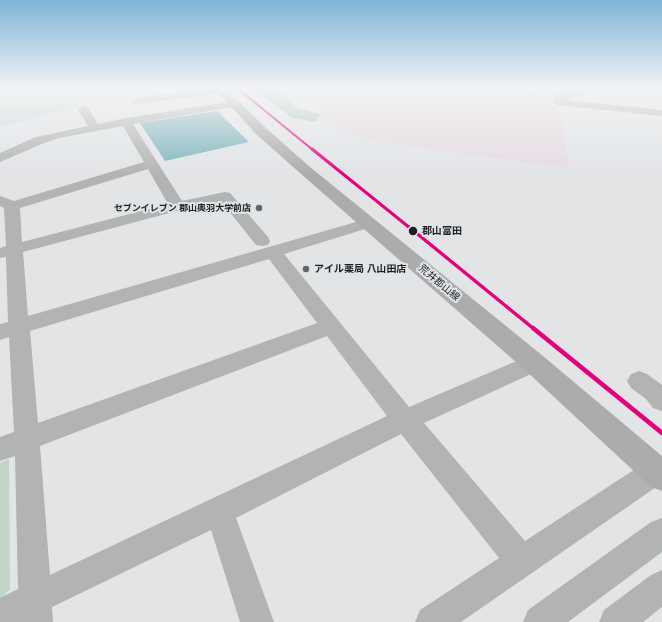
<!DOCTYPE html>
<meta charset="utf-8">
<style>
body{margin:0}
canvas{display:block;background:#e2e4e6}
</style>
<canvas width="662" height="622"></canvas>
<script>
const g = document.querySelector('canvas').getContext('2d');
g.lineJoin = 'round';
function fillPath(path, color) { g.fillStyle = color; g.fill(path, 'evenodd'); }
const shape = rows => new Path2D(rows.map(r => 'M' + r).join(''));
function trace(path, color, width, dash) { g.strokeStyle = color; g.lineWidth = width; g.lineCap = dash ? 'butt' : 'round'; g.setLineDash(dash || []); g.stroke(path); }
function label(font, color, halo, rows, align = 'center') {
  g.font = font + ' "Noto Sans","Noto Sans JP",sans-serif'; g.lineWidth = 4; g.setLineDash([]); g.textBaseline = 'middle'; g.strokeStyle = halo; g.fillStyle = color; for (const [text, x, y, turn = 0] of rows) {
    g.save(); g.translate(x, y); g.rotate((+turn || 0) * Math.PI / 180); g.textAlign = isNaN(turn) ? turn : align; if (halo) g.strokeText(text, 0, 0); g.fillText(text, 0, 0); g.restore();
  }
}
const commercial = shape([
 [320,88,495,88,533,89,543,102,561,108,569,168,366,140,317,120,321,90]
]);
const built = shape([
 [0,88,159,88,83,105,0,127]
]);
const green = shape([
 [9,459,10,589,0,600,0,463]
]);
const forest = shape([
 [251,88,275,88,297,108,320,114,315,122,293,118]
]);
const water = shape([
 [217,111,249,142,165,161,140,123]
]);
const minor = shape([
 [216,88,225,88,227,90,222,93,136,104,131,101,136,98,216,88],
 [580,88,590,88,588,92,565,100,662,110,662,116,557,105,552,102,556,96,580,88],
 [235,101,239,102,240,104,239,106,133,124,182,201,225,192,230,193,268,237,270,241,268,245,262,246,256,245,221,201,184,211,177,211,23,252,28,316,363,220,369,218,375,220,377,223,375,226,284,254,409,407,526,357,534,354,542,357,545,363,542,369,424,423,525,541,646,462,656,458,662,460,662,483,461,622,415,622,420,610,499,558,401,434,236,518,274,622,240,622,211,530,52,607,53,622,0,622,0,598,18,589,15,456,0,461,0,437,14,432,9,337,0,340,0,324,8,322,6,257,0,258,0,248,6,246,4,208,0,206,0,196,14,201,144,162,123,126,59,138,44,143,0,162,0,153,36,137,88,126,78,109,83,106,87,107,98,124,126,118,235,101],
 [148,169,168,204,22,242,20,208,148,169],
 [269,259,317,323,38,423,30,331,269,259],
 [327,336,387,416,50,575,40,446,327,336],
 [639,371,647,374,662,385,662,411,653,408,646,399,631,388,627,381,631,374,639,371],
 [662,518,662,552,568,622,523,622,528,610,651,522,662,518],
 [662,570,662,607,643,622,599,622,604,610,651,575,662,570]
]);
const major = shape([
 [214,88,225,88,267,129,310,167,543,356,662,456,662,491,651,487,525,370,300,173,257,135,214,88]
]);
const rail1Far3 = shape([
 [237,88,313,150]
]);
const rail1Far2 = shape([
 [312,149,410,228]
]);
const rail1Far1 = shape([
 [409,227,534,329]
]);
const rail1 = shape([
 [533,328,662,433]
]);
const markers = [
 [259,208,4,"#626465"],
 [413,231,5,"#1d1f20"],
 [306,269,4,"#626465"]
];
const farPoinames = [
 ["セブンイレブン 郡山奥羽大学前店",251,208]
];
const stopNames = [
 ["郡山富田",422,231]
];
const poiNames = [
 ["アイル薬局 八山田店",314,269]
];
const streetNames = [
 ["荒井郡山線",439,283,40]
];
fillPath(commercial, '#e6dbe2');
fillPath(built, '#d1d7dc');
fillPath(green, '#c2d6c6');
fillPath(forest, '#b0c9b4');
fillPath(water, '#80b4bd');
fillPath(minor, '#b2b3b3');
fillPath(major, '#acacac');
trace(rail1Far3, '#e5007d', 2);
trace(rail1Far2, '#e5007d', 3);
trace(rail1Far1, '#e5007d', 3.5);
trace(rail1, '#e5007d', 4.5);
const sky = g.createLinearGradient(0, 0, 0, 175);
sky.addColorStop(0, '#7eb4d7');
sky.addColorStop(0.5, '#f2f3f4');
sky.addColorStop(1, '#f2f3f400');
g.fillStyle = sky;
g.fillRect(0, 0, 662, 175);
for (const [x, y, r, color] of markers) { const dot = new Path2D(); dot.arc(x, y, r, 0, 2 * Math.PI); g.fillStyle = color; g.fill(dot); trace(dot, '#e0e4e8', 1.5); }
label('bold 9px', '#1d1f20', '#e0e4e8', farPoinames, 'right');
label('bold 10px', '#1d1f20', '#e0e4e8', stopNames, 'left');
label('bold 10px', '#1d1f20', '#e0e4e8', poiNames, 'left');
label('10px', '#1d1f20', '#e0e4e8', streetNames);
</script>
